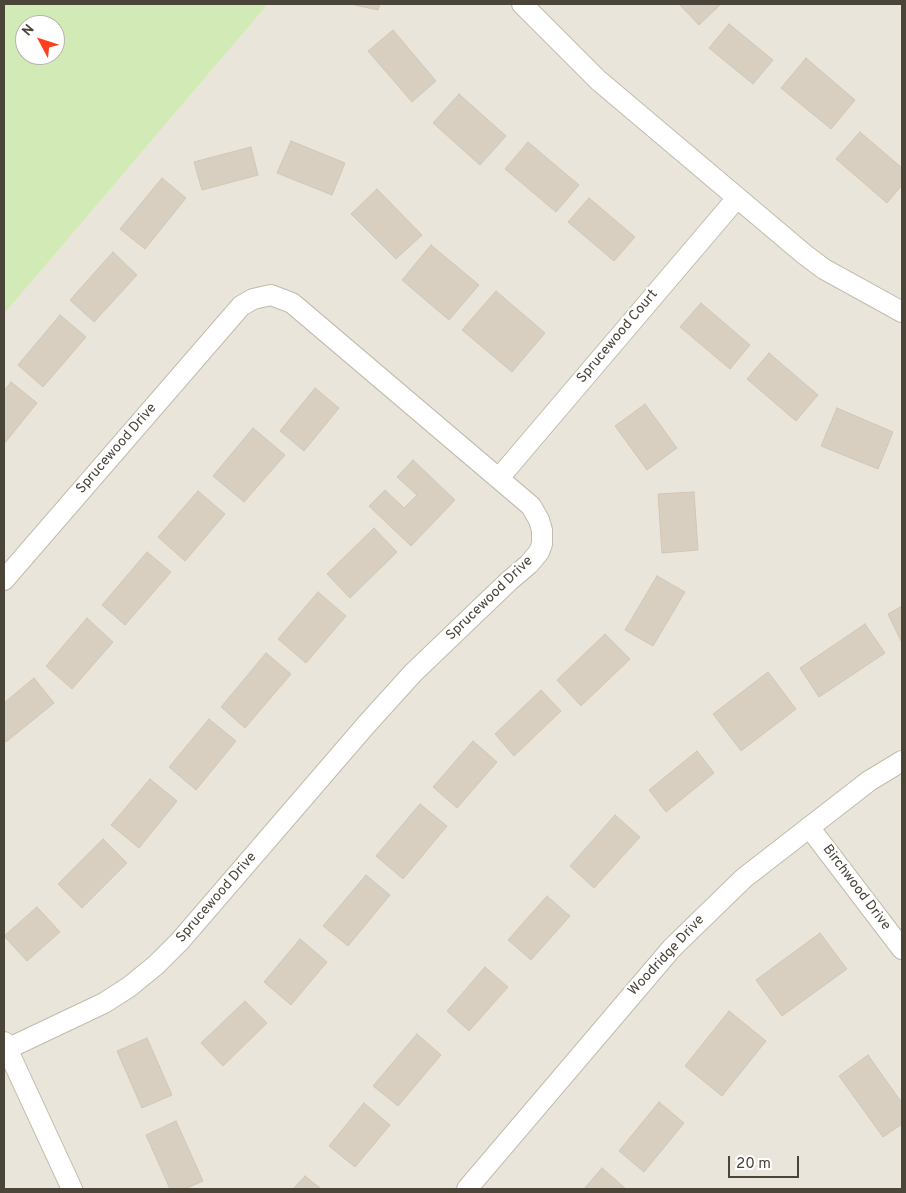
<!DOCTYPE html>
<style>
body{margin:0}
#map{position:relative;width:906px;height:1193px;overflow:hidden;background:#f6f3ec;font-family:Overpass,sans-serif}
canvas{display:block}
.frame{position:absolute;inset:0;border:5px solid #4b4439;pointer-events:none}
.north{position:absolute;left:15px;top:15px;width:50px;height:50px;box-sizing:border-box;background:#fff;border:1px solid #b7b4b0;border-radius:50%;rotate:310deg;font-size:14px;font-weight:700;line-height:20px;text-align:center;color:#4b4439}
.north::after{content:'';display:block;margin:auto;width:18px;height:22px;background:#fc3f1d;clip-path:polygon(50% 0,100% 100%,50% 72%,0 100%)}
.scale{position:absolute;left:728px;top:1156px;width:71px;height:22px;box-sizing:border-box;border:2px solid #4b4439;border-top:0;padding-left:6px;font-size:15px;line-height:18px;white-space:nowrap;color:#4b4439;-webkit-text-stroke:4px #fff;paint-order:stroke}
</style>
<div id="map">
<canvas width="906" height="1193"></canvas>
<div class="frame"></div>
<div class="north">N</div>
<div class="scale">20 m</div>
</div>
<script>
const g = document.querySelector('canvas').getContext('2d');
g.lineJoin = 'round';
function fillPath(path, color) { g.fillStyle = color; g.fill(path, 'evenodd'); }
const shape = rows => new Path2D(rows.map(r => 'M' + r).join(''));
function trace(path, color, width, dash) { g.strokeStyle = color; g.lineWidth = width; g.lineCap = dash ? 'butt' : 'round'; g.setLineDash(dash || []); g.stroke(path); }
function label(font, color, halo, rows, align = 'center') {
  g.font = font + ' Overpass,sans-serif'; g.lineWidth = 5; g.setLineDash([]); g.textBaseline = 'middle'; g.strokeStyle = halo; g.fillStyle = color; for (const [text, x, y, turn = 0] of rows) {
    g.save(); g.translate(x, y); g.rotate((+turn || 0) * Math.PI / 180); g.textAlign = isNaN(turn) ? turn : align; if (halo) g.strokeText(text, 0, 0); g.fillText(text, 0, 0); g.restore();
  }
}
const residential = shape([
 [268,4,902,4,902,1189,4,1189,4,314]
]);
const green = shape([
 [4,4,268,4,4,314],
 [25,25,55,25,55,55,25,55]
]);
const building = shape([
 [350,4,380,4,378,10,350,4],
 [679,4,721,4,699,25,679,4],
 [729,24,773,60,753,84,709,48,729,24],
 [393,30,436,81,412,102,368,51,393,30],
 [806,58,855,100,831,129,781,88,806,58],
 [459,94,506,136,480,165,433,123,459,94],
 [860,132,902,168,902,185,887,203,836,159,860,132],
 [291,141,345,163,332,195,277,173,291,141],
 [528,142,579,185,556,212,505,169,528,142],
 [251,147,258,175,202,190,194,162,251,147],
 [162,178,186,198,145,249,120,229,162,178],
 [377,189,422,235,396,259,351,214,377,189],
 [589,198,635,237,614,261,568,222,589,198],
 [431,245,479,285,449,320,402,280,431,245],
 [113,252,137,275,94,322,70,300,113,252],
 [496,291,545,333,512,372,462,330,496,291],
 [701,303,750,345,730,369,680,327,701,303],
 [60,315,86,337,43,387,18,365,60,315],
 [769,353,818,395,796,421,747,379,769,353],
 [11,382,37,403,4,444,4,391,11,382],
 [315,388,339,408,304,451,280,431,315,388],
 [645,404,677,448,647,470,615,426,645,404],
 [837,408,893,432,878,469,821,446,837,408],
 [253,428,285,455,244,502,213,476,253,428],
 [413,460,455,500,411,546,369,506,385,490,404,508,417,495,397,477,413,460],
 [198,491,225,514,185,561,158,537,198,491],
 [694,492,698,550,662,553,658,494,694,492],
 [374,528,397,552,350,598,327,574,374,528],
 [147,552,171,572,125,625,102,605,147,552],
 [657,576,685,592,653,646,625,630,657,576],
 [318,592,346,616,306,663,278,639,318,592],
 [902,606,902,643,888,614,902,606],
 [87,618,113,642,72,689,46,666,87,618],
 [865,624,885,653,819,697,800,668,865,624],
 [605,634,630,659,581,706,557,680,605,634],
 [266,653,291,674,245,728,221,707,266,653],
 [768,672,796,709,741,751,713,714,768,672],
 [34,678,54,703,6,742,4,739,4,703,34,678],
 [541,690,561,711,514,756,495,734,541,690],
 [209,719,236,741,196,790,169,767,209,719],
 [473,741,497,762,457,808,433,787,473,741],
 [697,751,714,773,666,812,649,790,697,751],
 [150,779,177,801,139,848,111,825,150,779],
 [420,804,447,826,403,879,376,856,420,804],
 [615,815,640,837,594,888,570,866,615,815],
 [103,839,127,863,82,908,58,884,103,839],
 [366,875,390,895,348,946,323,926,366,875],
 [547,896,570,916,531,960,508,940,547,896],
 [37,907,60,932,27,961,4,936,37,907],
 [820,933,847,969,782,1016,756,980,820,933],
 [300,939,327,962,291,1005,264,982,300,939],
 [485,967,508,987,469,1031,447,1011,485,967],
 [245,1001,267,1023,223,1066,201,1043,245,1001],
 [729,1011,766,1041,722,1096,685,1066,729,1011],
 [417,1034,441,1055,398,1106,373,1086,417,1034],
 [147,1038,172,1095,142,1108,117,1051,147,1038],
 [868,1055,902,1103,902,1124,883,1137,839,1076,868,1055],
 [659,1102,684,1123,644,1172,619,1151,659,1102],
 [364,1103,390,1125,355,1167,329,1146,364,1103],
 [176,1121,203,1181,185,1189,170,1189,146,1135,176,1121],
 [602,1168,626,1189,584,1189,602,1168],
 [305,1176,321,1189,293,1189,305,1176]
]);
const minor = shape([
 [522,4,598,80,804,254,824,269,902,312],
 [499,478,737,198],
 [4,580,241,306,253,299,271,295,292,303,531,506,539,520,542,530,542,544,539,552,529,564,509,581,413,673,366,725,180,941,156,965,129,987,104,1003,7,1049],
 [809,827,902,949],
 [4,1042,72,1189],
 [467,1189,672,948,744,878,869,781,902,761]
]);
const streetNames = [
 ["Sprucewood Court",618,337,-50],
 ["Sprucewood Drive",117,449,-49],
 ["Sprucewood Drive",490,599,-44],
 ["Birchwood Drive",856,888,53],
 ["Sprucewood Drive",217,898,-49],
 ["Woodridge Drive",667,956,-47]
];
fillPath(residential, '#eae5da');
fillPath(green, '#d2eab5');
fillPath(building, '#d8cfc1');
trace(building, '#d3c7b4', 1);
trace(minor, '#c2bbae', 22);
trace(minor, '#fff', 20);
label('14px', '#4b4439', '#fff', streetNames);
</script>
